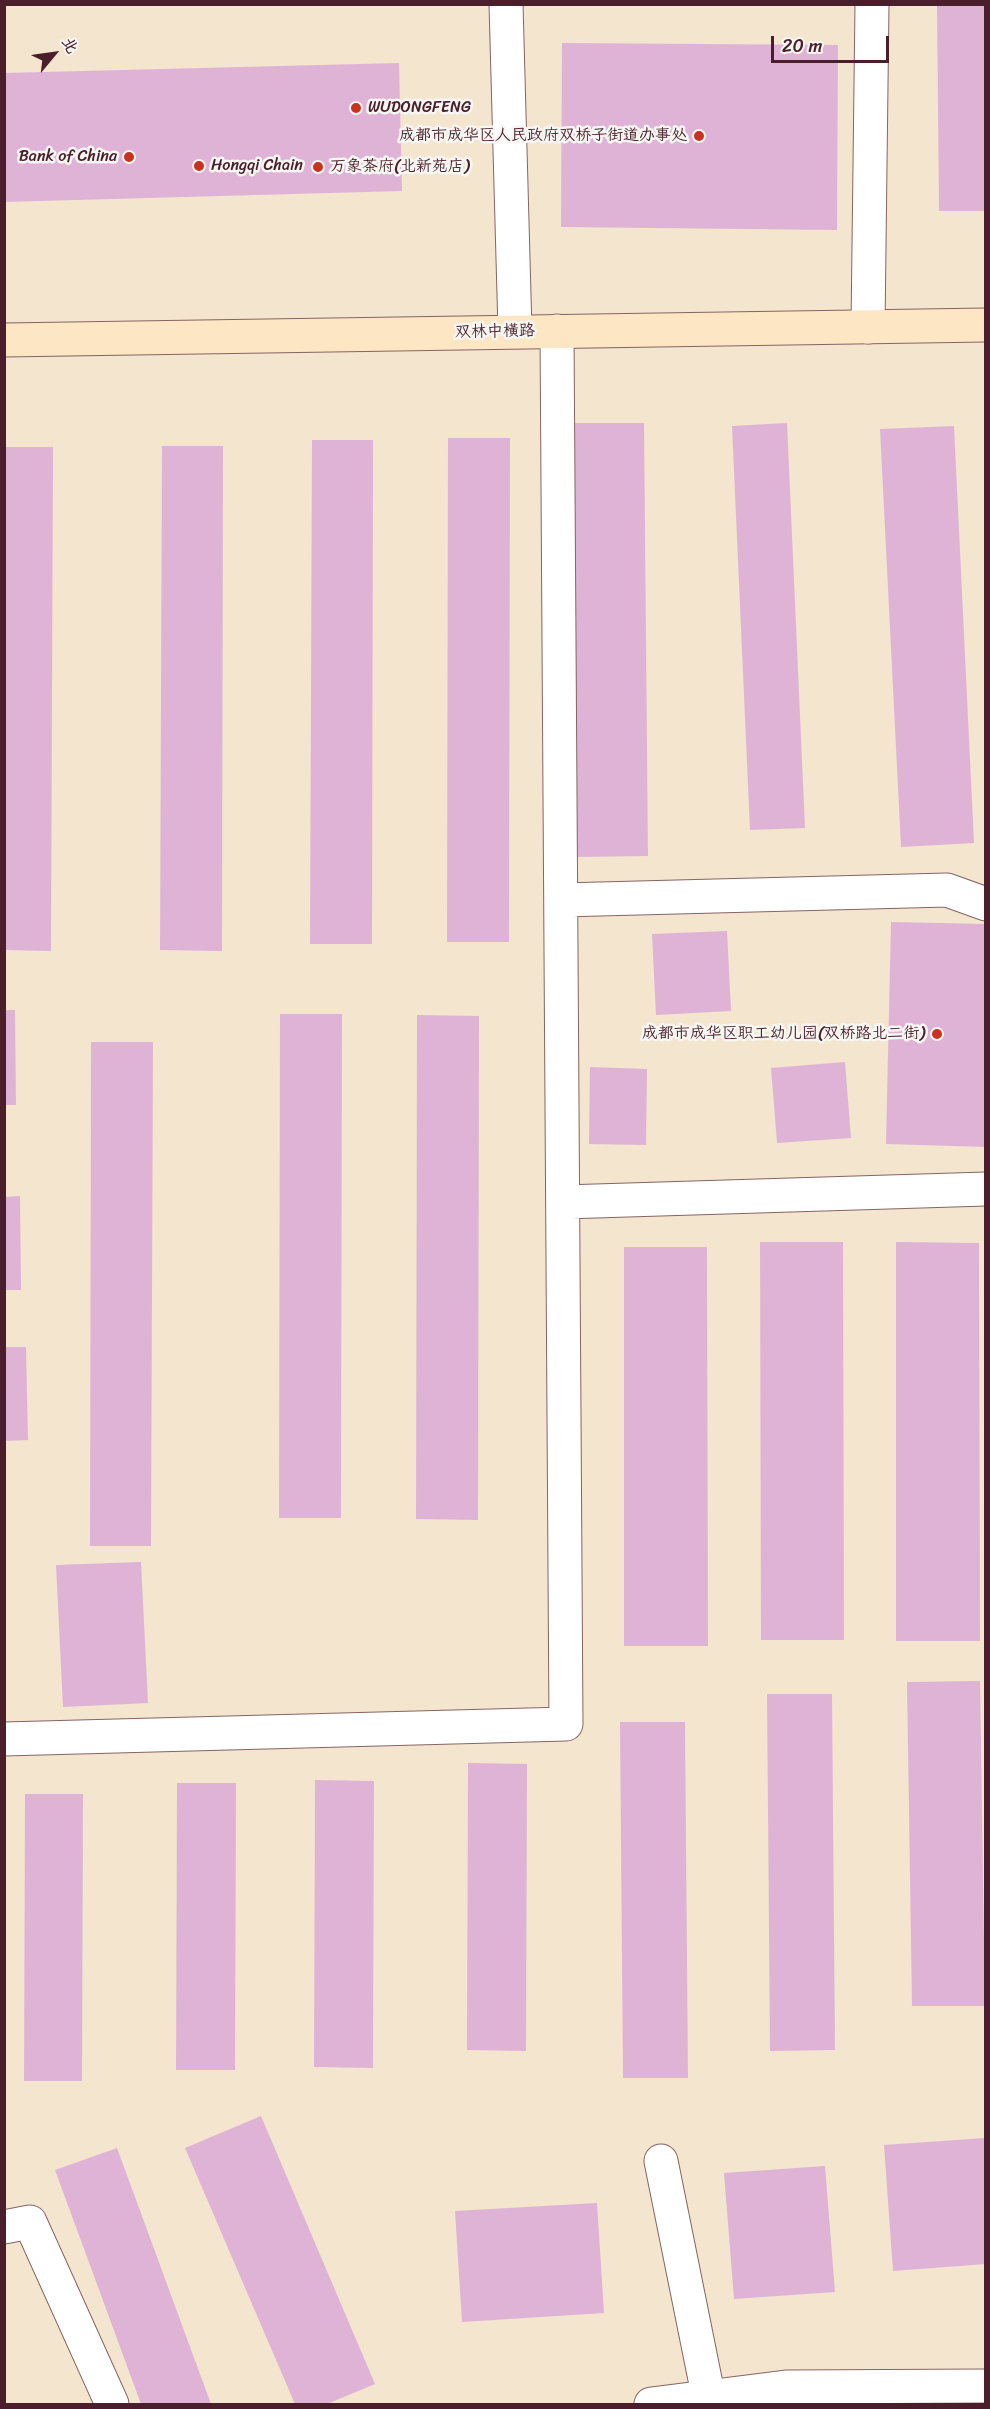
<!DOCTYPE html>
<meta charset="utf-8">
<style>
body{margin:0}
#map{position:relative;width:990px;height:2409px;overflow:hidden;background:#f4e5cf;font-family:Sriracha,"LXGW WenKai TC",sans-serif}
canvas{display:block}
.frame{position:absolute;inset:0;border:6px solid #4a1f2b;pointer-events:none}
.north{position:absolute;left:24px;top:24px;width:60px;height:60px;-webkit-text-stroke:4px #f6f6f2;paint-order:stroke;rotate:61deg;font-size:16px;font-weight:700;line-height:24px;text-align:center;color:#4a1f2b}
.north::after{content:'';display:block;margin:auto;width:21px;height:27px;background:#4a1f2b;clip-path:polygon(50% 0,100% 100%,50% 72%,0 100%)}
.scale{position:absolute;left:771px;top:36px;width:118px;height:27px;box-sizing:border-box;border:3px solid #4a1f2b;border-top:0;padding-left:8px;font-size:18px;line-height:21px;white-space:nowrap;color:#4a1f2b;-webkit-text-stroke:4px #f6f6f2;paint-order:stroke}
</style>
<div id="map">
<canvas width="990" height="2409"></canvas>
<div class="frame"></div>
<div class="north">北</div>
<div class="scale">20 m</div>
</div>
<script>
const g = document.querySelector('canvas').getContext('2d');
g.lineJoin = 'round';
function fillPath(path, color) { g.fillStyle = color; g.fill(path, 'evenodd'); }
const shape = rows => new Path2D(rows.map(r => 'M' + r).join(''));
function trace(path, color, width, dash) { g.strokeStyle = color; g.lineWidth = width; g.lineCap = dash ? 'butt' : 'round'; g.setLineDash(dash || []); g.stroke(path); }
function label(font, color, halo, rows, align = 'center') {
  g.font = font + ' Sriracha,"LXGW WenKai TC",sans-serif'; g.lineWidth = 5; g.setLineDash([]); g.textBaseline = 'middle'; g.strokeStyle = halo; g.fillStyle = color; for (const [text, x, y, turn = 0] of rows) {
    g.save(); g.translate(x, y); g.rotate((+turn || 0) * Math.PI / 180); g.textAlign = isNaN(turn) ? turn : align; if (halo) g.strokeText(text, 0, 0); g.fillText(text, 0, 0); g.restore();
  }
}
const building = shape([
 [937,4,986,4,986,211,939,211],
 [562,43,838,45,837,230,561,227],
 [399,63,402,191,4,202,4,73],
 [574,423,644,423,648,856,577,857],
 [787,423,805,828,750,830,732,426],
 [954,426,974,843,901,847,880,429],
 [448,438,510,438,509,942,447,942],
 [312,440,373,440,372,944,310,944],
 [162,446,223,446,222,951,160,950],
 [4,447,53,447,51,951,4,950],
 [891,922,986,924,986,1147,886,1144],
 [727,931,731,1011,656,1015,652,934],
 [4,1010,15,1010,16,1105,4,1105],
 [280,1014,342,1014,341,1518,279,1518],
 [417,1015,479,1016,478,1520,416,1519],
 [91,1042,153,1042,151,1546,90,1546],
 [845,1062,851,1138,777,1143,771,1068],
 [590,1067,647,1069,646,1145,589,1144],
 [20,1196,21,1290,4,1290,4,1197],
 [760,1242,843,1242,844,1640,761,1640],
 [896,1242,979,1243,980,1641,896,1641],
 [624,1247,707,1247,708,1646,624,1646],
 [4,1347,26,1347,28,1440,4,1441],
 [141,1562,148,1703,63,1707,56,1565],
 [980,1681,985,2006,912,2006,907,1682],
 [767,1694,832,1694,835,2050,770,2051],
 [620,1722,685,1722,688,2078,623,2078],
 [468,1763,527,1764,526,2051,467,2050],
 [315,1780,374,1781,373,2068,314,2067],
 [177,1783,236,1783,235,2070,176,2070],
 [25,1794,83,1794,82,2081,24,2081],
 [261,2116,375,2384,327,2404,295,2404,185,2148],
 [985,2138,986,2264,893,2271,884,2145],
 [117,2148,211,2404,141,2404,55,2170],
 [825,2166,835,2292,734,2299,724,2173],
 [597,2203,604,2313,462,2322,455,2211]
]);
const street = shape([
 [506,4,515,331],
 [868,327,872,4],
 [561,900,947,890,986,904],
 [563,1202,986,1189],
 [4,1739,566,1724,557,331],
 [661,2161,710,2404],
 [4,2227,30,2222,112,2404],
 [651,2404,786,2387,986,2386]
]);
const secondary = shape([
 [4,340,986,325]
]);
const markers = [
 [356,108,6,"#c8321e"],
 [699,136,6,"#c8321e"],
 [129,157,6,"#c8321e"],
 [199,166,6,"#c8321e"],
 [318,167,6,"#c8321e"],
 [937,1034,6,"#c8321e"]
];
const poiNames = [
 ["WUDONGFENG",368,108],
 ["成都市成华区人民政府双桥子街道办事处",687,136,"right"],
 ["Bank of China",117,157,"right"],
 ["Hongqi Chain",211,166],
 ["万象茶府(北新苑店)",330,167],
 ["成都市成华区职工幼儿园(双桥路北二街)",925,1034,"right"]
];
const streetNames = [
 ["双林中横路",495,332,-1]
];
fillPath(building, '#deb3d6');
trace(street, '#866464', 35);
trace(secondary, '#866464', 35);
trace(street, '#fff', 33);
trace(secondary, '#fce6c4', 33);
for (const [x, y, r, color] of markers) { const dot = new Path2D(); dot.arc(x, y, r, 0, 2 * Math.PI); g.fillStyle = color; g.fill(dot); trace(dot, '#f6f6f2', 2); }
label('16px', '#4a1f2b', '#f6f6f2', poiNames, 'left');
label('16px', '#4a1f2b', '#f6f6f2', streetNames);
</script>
